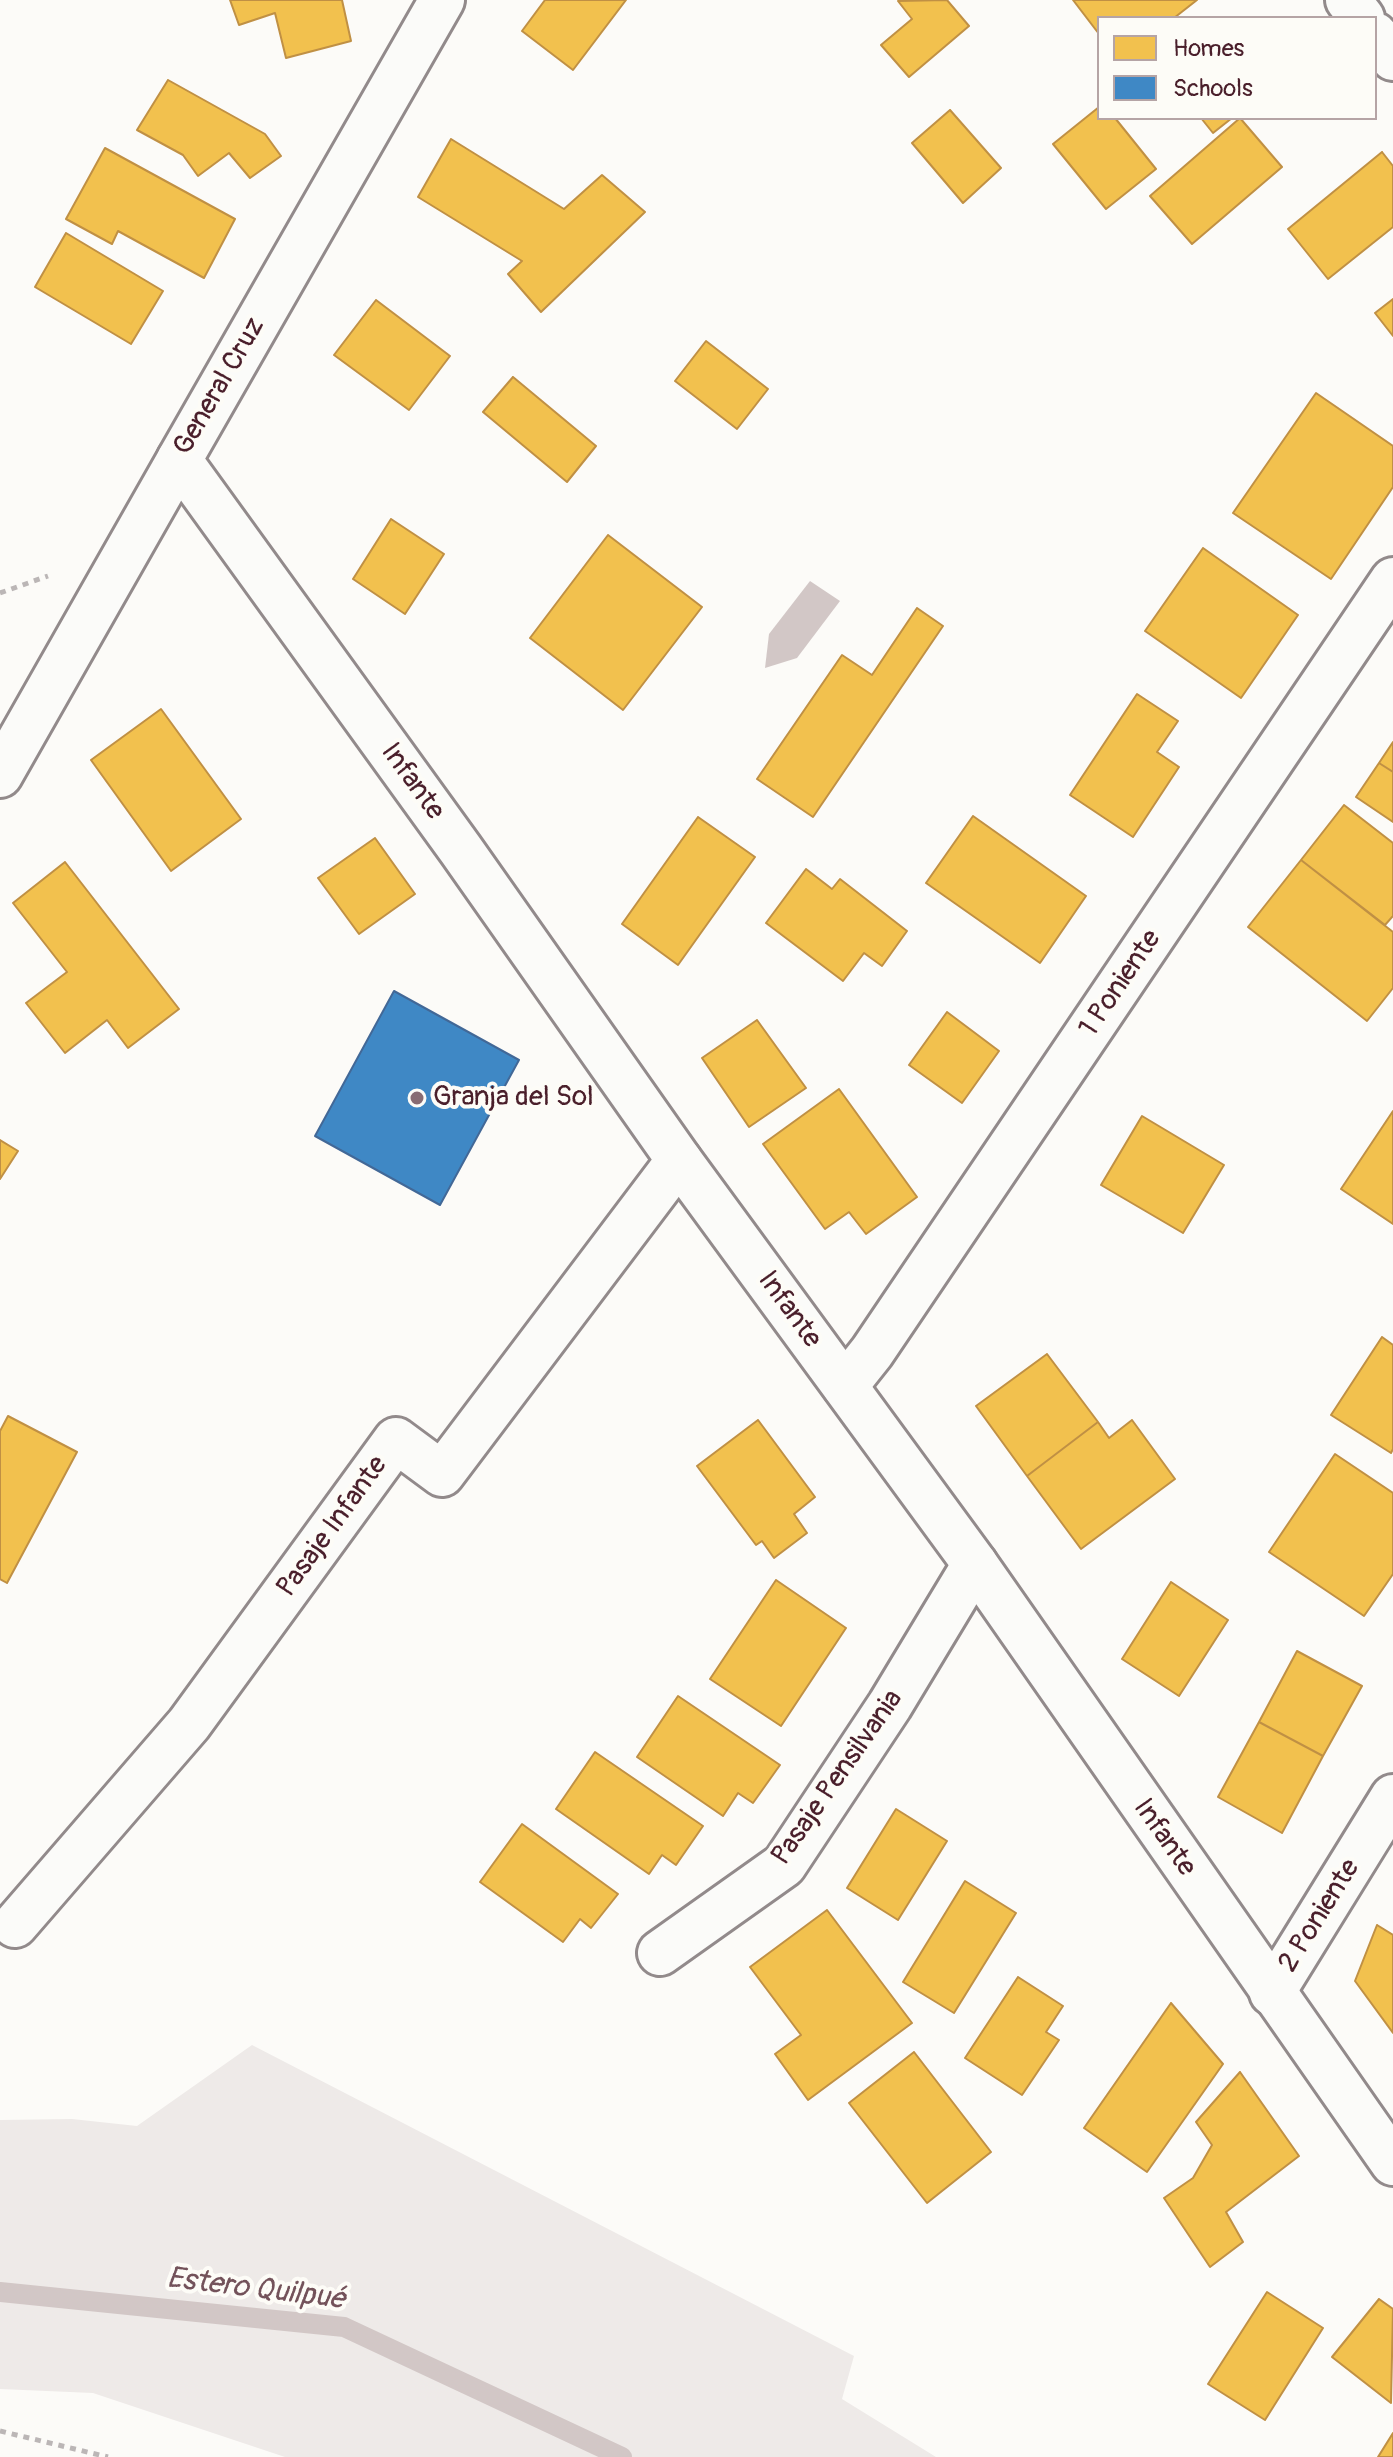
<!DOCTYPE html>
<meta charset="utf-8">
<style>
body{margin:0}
#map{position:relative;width:1393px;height:2457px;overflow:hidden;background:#fcfbf8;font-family:Pangolin,sans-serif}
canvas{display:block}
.legend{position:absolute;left:1097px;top:16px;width:280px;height:104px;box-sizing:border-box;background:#fdfcf7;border:2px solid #b5a4a5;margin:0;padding:10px 14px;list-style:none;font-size:24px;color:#4a1f2b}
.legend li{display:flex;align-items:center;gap:16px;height:40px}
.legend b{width:40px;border:2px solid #b5a4a5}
</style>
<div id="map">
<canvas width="1393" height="2457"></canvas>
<ul class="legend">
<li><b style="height:22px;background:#f2c14e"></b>Homes</li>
<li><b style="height:22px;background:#3f88c5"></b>Schools</li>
</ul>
</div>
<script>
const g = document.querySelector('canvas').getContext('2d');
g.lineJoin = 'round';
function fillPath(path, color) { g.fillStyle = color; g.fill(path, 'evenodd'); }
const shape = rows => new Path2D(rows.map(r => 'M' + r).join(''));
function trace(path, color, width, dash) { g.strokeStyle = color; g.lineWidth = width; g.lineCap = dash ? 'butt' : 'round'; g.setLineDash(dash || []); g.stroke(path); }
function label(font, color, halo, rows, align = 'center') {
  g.font = font + ' Pangolin,sans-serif'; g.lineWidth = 8; g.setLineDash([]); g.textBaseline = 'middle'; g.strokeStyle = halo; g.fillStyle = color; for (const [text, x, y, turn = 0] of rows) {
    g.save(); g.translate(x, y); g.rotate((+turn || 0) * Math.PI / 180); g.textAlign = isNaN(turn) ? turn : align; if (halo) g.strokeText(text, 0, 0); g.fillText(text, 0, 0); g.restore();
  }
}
const green = shape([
 [252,2045,854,2356,842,2399,936,2457,285,2457,93,2393,0,2389,0,2120,72,2119,137,2126]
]);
const water = shape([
 [810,581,840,601,797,658,765,668,769,634]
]);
const homes = shape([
 [230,0,342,0,351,41,286,58,275,13,239,25,230,0],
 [545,0,626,0,573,70,522,31,545,0],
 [947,0,969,26,909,77,881,45,912,19,898,1,947,0],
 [1073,0,1197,0,1174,18,1099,18,1099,34,1073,0],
 [168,80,265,134,281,156,250,178,229,153,198,176,183,155,137,130,168,80],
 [1099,107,1099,118,1115,118,1156,169,1106,209,1053,144,1099,107],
 [950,110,1001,168,963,203,912,143,950,110],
 [1201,118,1232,118,1213,133,1201,118],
 [1240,118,1282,167,1192,244,1150,196,1240,118],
 [451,139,564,209,602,175,645,212,541,312,508,274,522,261,418,197,451,139],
 [105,148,235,219,204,278,118,231,112,244,66,219,105,148],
 [1382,152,1393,166,1393,227,1328,279,1288,229,1382,152],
 [66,233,163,291,131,344,35,287,66,233],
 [1393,299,1393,336,1375,313,1393,299],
 [376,300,450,356,409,410,334,355,376,300],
 [706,341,768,389,737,429,675,381,706,341],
 [513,377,596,446,567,482,483,412,513,377],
 [1316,393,1393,446,1393,487,1331,579,1233,513,1316,393],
 [391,519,444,554,405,614,353,579,391,519],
 [608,535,702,607,623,710,530,638,608,535],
 [1203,548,1298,615,1241,698,1145,631,1203,548],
 [917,608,943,626,813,817,757,779,842,655,872,675,917,608],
 [1137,694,1178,721,1157,752,1179,767,1133,837,1070,795,1137,694],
 [161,709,241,819,171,871,91,760,161,709],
 [1393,742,1393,772,1379,763,1393,742],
 [1379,763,1393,772,1393,822,1356,797,1379,763],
 [1344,805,1393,843,1393,916,1385,925,1301,860,1344,805],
 [973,816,1086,896,1040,963,926,883,973,816],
 [698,817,755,857,678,965,622,924,698,817],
 [375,838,415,894,359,934,318,878,375,838],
 [1301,860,1393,932,1393,988,1367,1021,1248,927,1301,860],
 [65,862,179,1009,128,1048,107,1020,65,1053,26,1003,67,972,13,903,65,862],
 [806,869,832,889,840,879,907,931,882,966,864,953,843,981,766,923,806,869],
 [947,1012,999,1051,962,1103,909,1065,947,1012],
 [757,1020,806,1088,749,1127,702,1058,757,1020],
 [839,1089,917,1197,866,1234,849,1212,825,1229,763,1144,839,1089],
 [1393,1111,1393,1224,1341,1189,1393,1111],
 [1142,1116,1224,1165,1183,1233,1101,1185,1142,1116],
 [0,1140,18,1151,0,1179,0,1140],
 [1382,1337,1393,1345,1393,1449,1391,1453,1331,1415,1382,1337],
 [1047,1354,1098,1422,1027,1476,976,1406,1047,1354],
 [8,1416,77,1452,7,1583,0,1579,0,1431,8,1416],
 [758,1420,815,1497,794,1514,807,1533,774,1558,762,1541,756,1545,697,1466,758,1420],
 [1132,1420,1175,1479,1081,1549,1027,1476,1098,1422,1109,1438,1132,1420],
 [1335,1454,1393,1493,1393,1574,1364,1616,1269,1552,1335,1454],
 [776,1580,846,1628,781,1726,710,1679,776,1580],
 [1171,1582,1228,1620,1179,1696,1122,1659,1171,1582],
 [1297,1651,1362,1686,1323,1756,1259,1722,1297,1651],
 [678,1696,780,1765,753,1803,738,1793,723,1816,637,1757,678,1696],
 [1259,1722,1323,1756,1282,1833,1218,1797,1259,1722],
 [595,1752,703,1826,676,1865,662,1855,649,1874,556,1809,595,1752],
 [896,1809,947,1841,898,1920,847,1888,896,1809],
 [522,1824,618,1894,591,1928,580,1919,563,1942,480,1882,522,1824],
 [965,1881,1016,1913,954,2013,903,1982,965,1881],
 [827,1910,912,2023,808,2100,775,2054,801,2035,750,1967,827,1910],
 [1377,1925,1393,1935,1393,2033,1355,1981,1377,1925],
 [1018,1977,1063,2006,1046,2032,1059,2040,1022,2095,965,2058,1018,1977],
 [1171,2003,1223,2064,1147,2172,1084,2128,1171,2003],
 [914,2052,991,2152,927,2203,849,2103,914,2052],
 [1240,2072,1299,2156,1226,2212,1243,2242,1210,2267,1164,2198,1193,2178,1212,2145,1196,2122,1240,2072],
 [1267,2292,1323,2328,1265,2420,1208,2384,1267,2292],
 [1379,2299,1393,2309,1391,2403,1332,2357,1379,2299],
 [1393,2433,1393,2457,1378,2457,1393,2433]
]);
const schools = shape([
 [394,991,519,1060,440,1205,315,1136,394,991]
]);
const stream = shape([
 [0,2292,344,2327,622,2457]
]);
const path = shape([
 [0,593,48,576],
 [0,2431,108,2457]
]);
const street = shape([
 [1348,0,1362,18],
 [1375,35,1393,58],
 [0,775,179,460],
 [845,1386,872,1352,1393,580],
 [15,1925,189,1724,396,1440,442,1474,679,1160],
 [660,1953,784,1865,890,1705,975,1564],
 [1272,1993,1393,1797]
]);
const secondary = shape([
 [442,0,179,460,461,850,679,1160,975,1564,1393,2163]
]);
const markers = [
 [417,1098,8,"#886c73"]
];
const streetNames = [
 ["General Cruz",220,387,-60],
 ["Infante",412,782,54],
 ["1 Poniente",1121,984,-56],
 ["Infante",789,1310,54],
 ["Pasaje Infante",333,1527,-54],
 ["Pasaje Pensilvania",838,1778,-55],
 ["Infante",1164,1838,55],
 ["2 Poniente",1320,1916,-58]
];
const poiNames = [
 ["Granja del Sol",433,1098]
];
const waterNames = [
 ["Estero Quilpué",256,2290,7]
];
fillPath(green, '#eeeae8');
fillPath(water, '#d2c7c6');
fillPath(homes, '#f2c14e');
trace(homes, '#c09044', 2);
fillPath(schools, '#3f88c5');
trace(schools, '#426897', 2);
trace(stream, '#d2c7c6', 20);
trace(street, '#928a8b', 50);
trace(secondary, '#928a8b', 50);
trace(path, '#bbb6b6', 5, [6, 6]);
trace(street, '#fbfbf9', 44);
trace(secondary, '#fbfbf9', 44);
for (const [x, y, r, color] of markers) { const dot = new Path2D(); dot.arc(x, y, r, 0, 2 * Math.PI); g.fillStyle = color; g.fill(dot); trace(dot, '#fdfcf7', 3); }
label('28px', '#4a1f2b', '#fdfcf7', streetNames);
label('28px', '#4a1f2b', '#fdfcf7', poiNames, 'left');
label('italic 30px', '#73525a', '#fdfcf7', waterNames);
</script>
